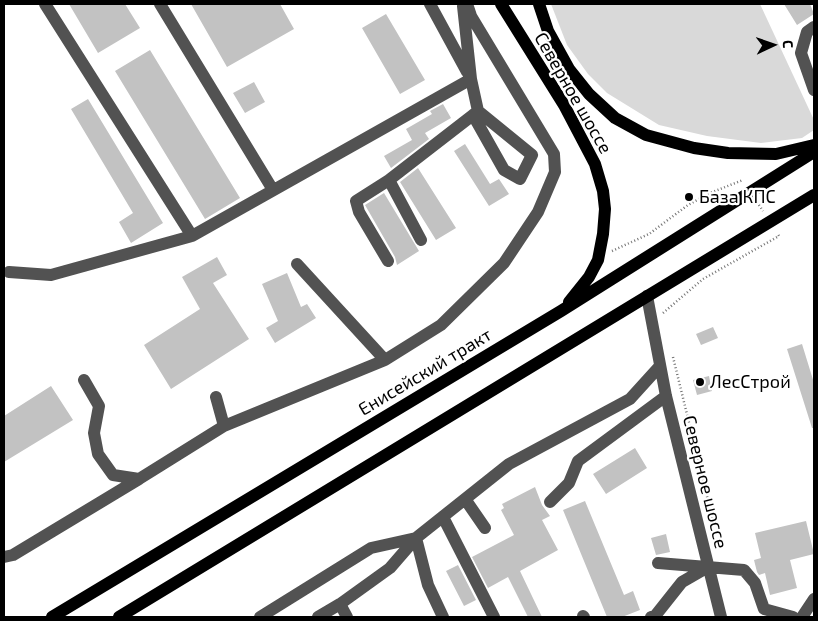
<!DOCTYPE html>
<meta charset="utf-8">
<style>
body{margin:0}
#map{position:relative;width:818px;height:621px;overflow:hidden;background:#fff;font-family:"Exo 2",sans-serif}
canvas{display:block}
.frame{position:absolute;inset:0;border:5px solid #000;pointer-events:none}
.north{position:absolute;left:748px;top:20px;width:50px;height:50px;-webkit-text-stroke:4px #fff;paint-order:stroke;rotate:87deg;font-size:14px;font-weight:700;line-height:20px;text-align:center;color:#000}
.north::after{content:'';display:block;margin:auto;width:18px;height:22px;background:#000;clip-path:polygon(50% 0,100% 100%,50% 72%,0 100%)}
</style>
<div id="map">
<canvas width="818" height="621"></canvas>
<div class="frame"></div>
<div class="north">С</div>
</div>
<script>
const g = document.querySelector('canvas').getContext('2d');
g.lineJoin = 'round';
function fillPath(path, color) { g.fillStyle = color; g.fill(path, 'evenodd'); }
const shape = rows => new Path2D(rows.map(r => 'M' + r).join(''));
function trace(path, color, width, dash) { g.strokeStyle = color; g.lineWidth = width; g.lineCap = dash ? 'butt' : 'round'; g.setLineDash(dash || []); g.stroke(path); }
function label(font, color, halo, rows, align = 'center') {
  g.font = font + ' "Exo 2",sans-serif'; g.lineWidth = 4.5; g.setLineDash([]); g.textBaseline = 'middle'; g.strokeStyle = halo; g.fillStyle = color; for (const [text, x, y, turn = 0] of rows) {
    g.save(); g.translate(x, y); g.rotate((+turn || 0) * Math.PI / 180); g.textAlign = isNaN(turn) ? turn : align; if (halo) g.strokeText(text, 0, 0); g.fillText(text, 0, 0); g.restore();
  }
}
const green = shape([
 [551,4,760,4,814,120,814,130,802,138,761,143,707,136,659,125,607,93,588,74,567,45]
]);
const building = shape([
 [69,4,125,4,140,28,98,53],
 [191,4,280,4,294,29,227,67],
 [784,4,810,4,814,14,797,25],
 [386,14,425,80,400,94,362,28],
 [150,50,240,198,205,219,115,71],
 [254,82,265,102,245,113,233,93],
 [88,99,163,223,131,243,119,222,133,213,71,109],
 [443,104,451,118,425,133,429,139,391,168,384,156,412,140,406,129,432,114,430,111],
 [465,144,490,184,499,179,509,194,489,206,454,151],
 [418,168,456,228,436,240,400,182],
 [384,193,419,251,397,265,395,257,365,205],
 [217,257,227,275,213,283,249,339,171,389,144,345,200,309,182,277],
 [287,273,301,307,307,304,316,318,275,343,266,328,278,321,262,284],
 [713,327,718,338,701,345,696,334],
 [802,344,814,383,814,428,812,428,787,349],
 [709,376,712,391,697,395,693,380],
 [51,386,73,420,4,462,4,416],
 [635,448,647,468,606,494,593,474],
 [535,487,542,505,550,516,542,520,558,550,520,571,542,617,528,617,508,577,488,588,472,557,514,535,501,510,504,508,502,504],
 [585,501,624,595,633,591,640,610,622,617,607,617,563,510],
 [806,521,814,554,790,560,797,588,770,595,765,573,759,575,757,572,754,560,761,558,755,533],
 [666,534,670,552,656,555,651,538],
 [458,565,476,600,464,606,446,571]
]);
const path = shape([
 [757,202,763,211],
 [612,251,649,234,688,205,710,193,743,180],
 [663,313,703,279,779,236,777,233],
 [673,357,713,521]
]);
const minor = shape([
 [45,4,192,236],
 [160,4,273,190],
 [430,4,467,72],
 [463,6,471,79,478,111,532,155,520,179,504,170,473,115,478,111],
 [814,27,807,32,801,53,814,90],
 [421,240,389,180,473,115],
 [388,261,359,212,356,201,389,180],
 [297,264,385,360,441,325,504,263,538,212,555,172,554,154,471,16,467,4],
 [9,272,51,275,192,236,471,79],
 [647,296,666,396,721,617],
 [84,380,99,406,94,433,98,454,113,475,139,479,224,426,385,360],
 [216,397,224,426],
 [465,499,485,528],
 [550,502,569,483,578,461,666,396],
 [443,517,494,617],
 [416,538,428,585,443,617],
 [4,557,13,555,139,479],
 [658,563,744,570,755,583,764,609,793,617],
 [340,604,347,617],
 [583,616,584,617],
 [260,617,371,548,416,538,509,464,630,399,659,367],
 [318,617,340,604,390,568,416,538],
 [651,617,655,616,682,582,708,567],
 [802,617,814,599]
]);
const major = shape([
 [501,4,564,105,595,164,603,191,605,209,603,234,598,260,589,277,569,302],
 [539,4,548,31,569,69,589,94,615,118,646,135,694,148,728,153,776,154,814,145],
 [52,617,561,311,814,152],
 [119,617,814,195]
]);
const markers = [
 [689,197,5,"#000"],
 [700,382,5,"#000"]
];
const streetNames = [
 ["Северное шоссе",573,93,60],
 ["Енисейский тракт",425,372,-31],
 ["Северное шоссе",705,482,76]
];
const poiNames = [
 ["База КПС",699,197],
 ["ЛесСтрой",710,382]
];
fillPath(green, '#d9d9d9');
fillPath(building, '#c2c2c2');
trace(path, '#747474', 2.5, [1, 2.5]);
trace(minor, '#525252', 12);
trace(major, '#000', 12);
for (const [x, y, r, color] of markers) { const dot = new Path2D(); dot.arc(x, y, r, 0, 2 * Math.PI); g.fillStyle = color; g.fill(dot); trace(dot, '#fff', 2); }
label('18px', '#000', '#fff', streetNames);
label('18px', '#000', '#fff', poiNames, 'left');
</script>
